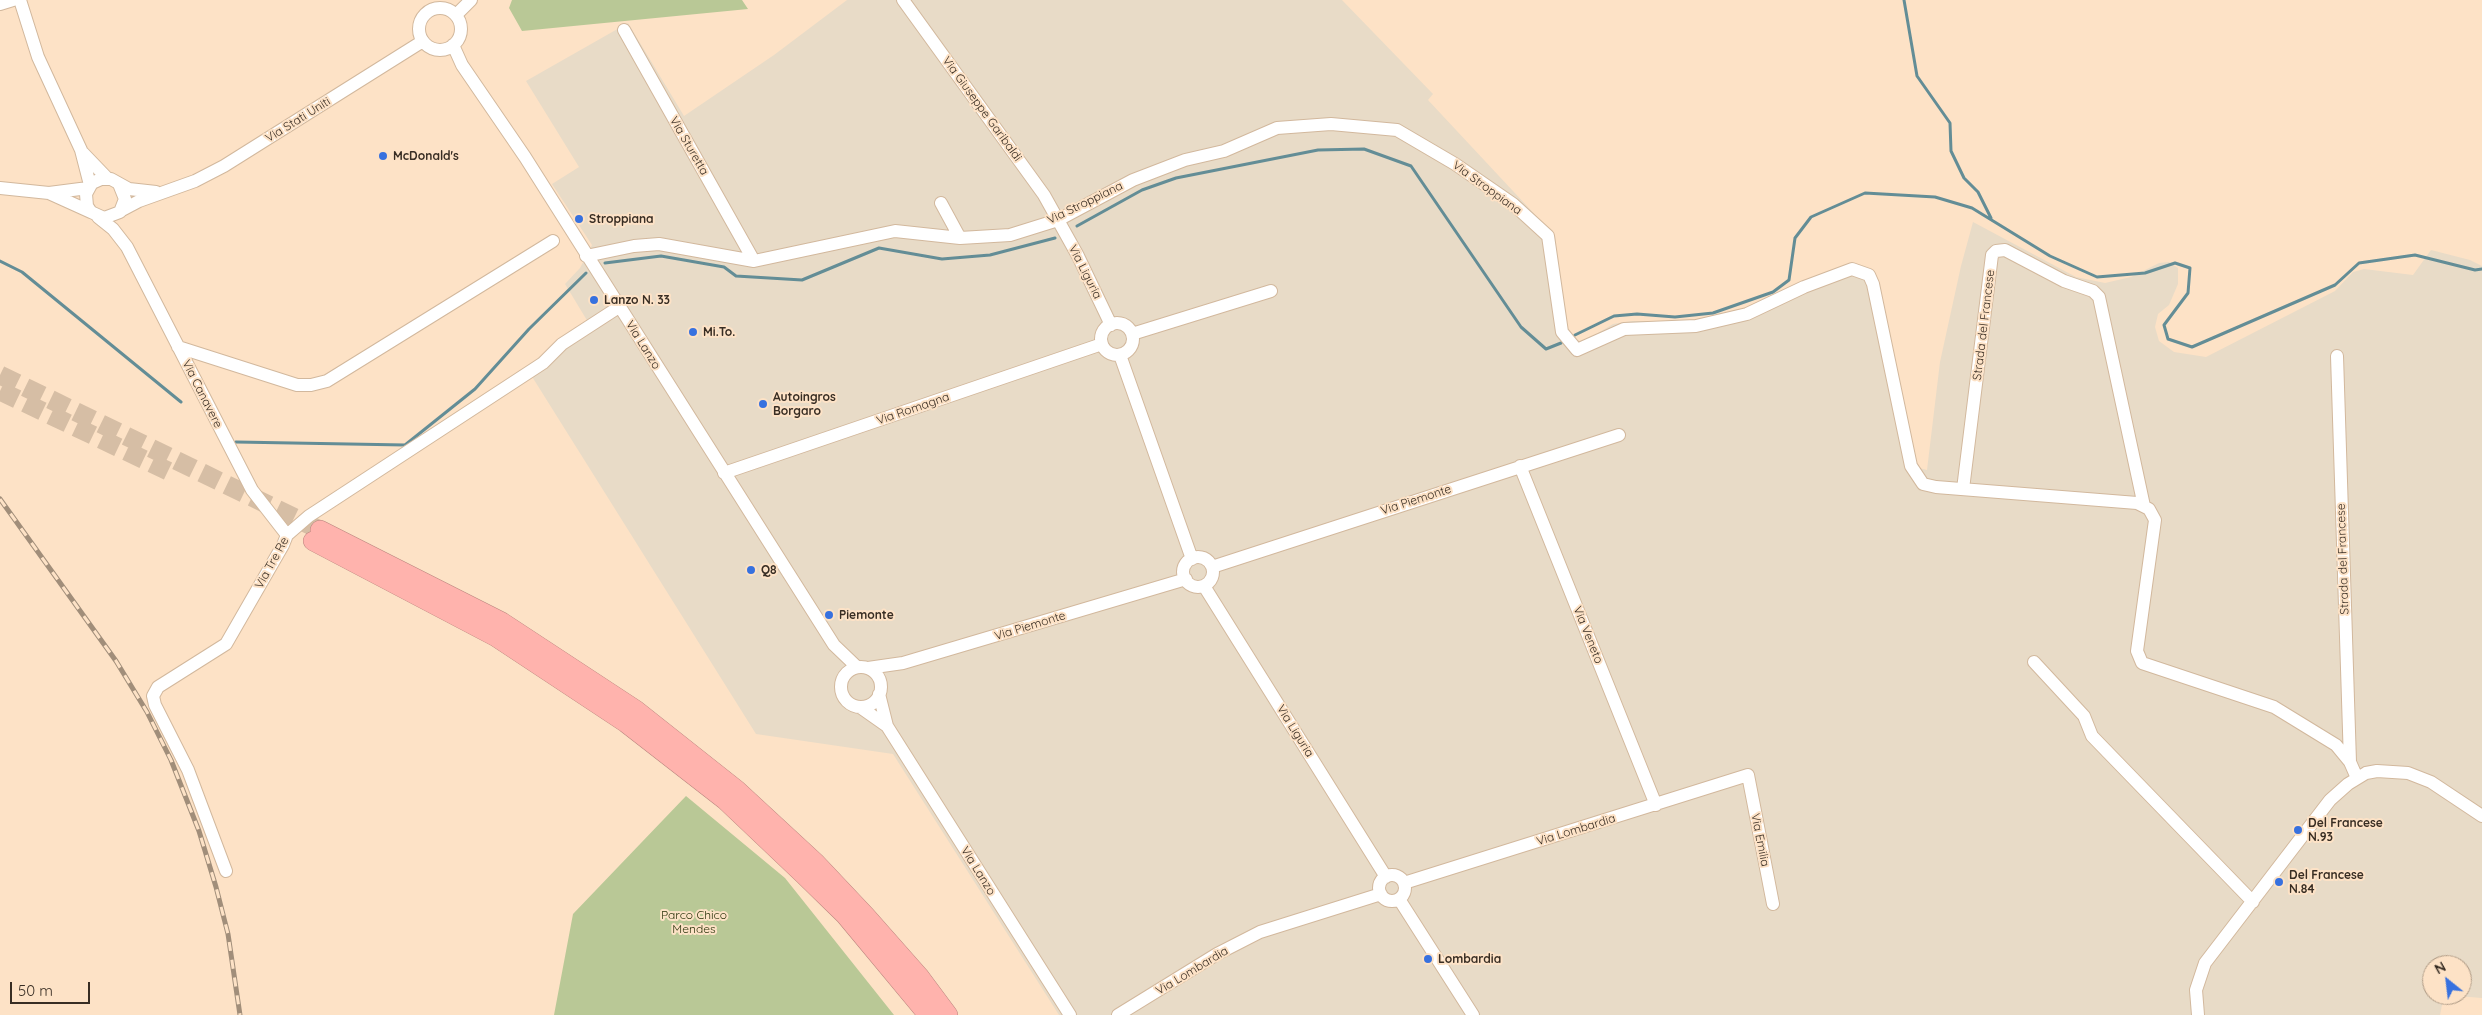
<!DOCTYPE html>
<style>
body{margin:0}
#map{position:relative;width:2482px;height:1015px;overflow:hidden;background:#fde2c6;font-family:Quicksand,sans-serif}
canvas{display:block}
.north{position:absolute;left:2422px;top:955px;width:50px;height:50px;box-sizing:border-box;background:#fde2c6;border:1px solid #ae9a85;border-radius:50%;rotate:331deg;font-size:14px;font-weight:700;line-height:20px;text-align:center;color:#382d23}
.north::after{content:'';display:block;margin:auto;width:18px;height:22px;background:#3771df;clip-path:polygon(50% 0,100% 100%,50% 72%,0 100%)}
.scale{position:absolute;left:10px;top:982px;width:80px;height:22px;box-sizing:border-box;border:2px solid #382d23;border-top:0;padding-left:6px;font-size:15px;line-height:18px;white-space:nowrap;color:#382d23;-webkit-text-stroke:4px #fde2c6;paint-order:stroke}
</style>
<div id="map">
<canvas width="2482" height="1015"></canvas>
<div class="north">N</div>
<div class="scale">50 m</div>
</div>
<script>
const g = document.querySelector('canvas').getContext('2d');
g.lineJoin = 'round';
function fillPath(path, color) { g.fillStyle = color; g.fill(path, 'evenodd'); }
const shape = rows => new Path2D(rows.map(r => 'M' + r).join(''));
function trace(path, color, width, dash) { g.strokeStyle = color; g.lineWidth = width; g.lineCap = dash ? 'butt' : 'round'; g.setLineDash(dash || []); g.stroke(path); }
function label(font, color, halo, rows, align = 'center') {
  g.font = font + ' Quicksand,sans-serif'; g.lineWidth = 4; g.setLineDash([]); g.textBaseline = 'middle'; g.strokeStyle = halo; g.fillStyle = color; for (const [text, x, y, turn = 0] of rows) {
    g.save(); g.translate(x, y); g.rotate((+turn || 0) * Math.PI / 180); g.textAlign = isNaN(turn) ? turn : align; if (halo) g.strokeText(text, 0, 0); g.fillText(text, 0, 0); g.restore();
  }
}
const industrial = shape([
 [847,0,1342,0,1433,94,1428,100,1555,236,1565,326,1574,339,1583,342,1613,324,1632,321,1705,321,1764,302,1849,263,1868,270,1915,467,1927,470,1940,362,1961,266,1973,222,2076,277,2105,283,2131,277,2159,263,2169,262,2178,268,2178,284,2169,305,2158,314,2155,327,2159,341,2174,352,2206,357,2335,291,2353,272,2364,269,2413,275,2431,250,2470,260,2482,266,2482,998,2457,996,2448,999,2442,1005,2440,1015,1059,1015,893,754,756,734,526,367,588,322,565,284,580,268,592,245,552,184,579,167,526,81,628,23,684,116,774,55],
 [2432,965,2462,965,2462,995,2432,995]
]);
const green = shape([
 [512,0,742,0,748,9,522,31,509,8],
 [686,796,785,878,894,1015,554,1015,573,914]
]);
const stream = shape([
 [1904,0,1917,76,1950,123,1951,151,1964,178,1978,192,1991,218],
 [1077,226,1142,190,1176,178,1318,150,1364,149,1411,166,1521,327,1546,349,1561,343],
 [0,261,22,272,181,402],
 [605,263,661,256,724,267,736,276,802,280,879,248,942,259,990,255,1055,238],
 [1575,335,1614,316,1637,314,1675,317,1713,313,1773,292,1789,280,1795,238,1811,217,1865,193,1935,197,1972,208,2050,256,2097,277,2145,273,2175,263,2190,268,2188,293,2164,325,2168,339,2192,347,2335,285,2359,263,2415,255,2475,270,2482,269],
 [236,442,405,445,475,389,529,329,586,273]
]);
const highwayTunnel = shape([
 [0,375,320,530],
 [0,391,168,471]
]);
const minor = shape([
 [20,0,38,57,81,150,90,185],
 [903,0,1044,195,1078,256,1111,325],
 [0,4,13,0],
 '419 29a21 21 0 1 1 42 0a21 21 0 1 1-42 0Z',
 [456,15,471,0],
 [624,30,754,261],
 [453,45,462,65,525,157,834,645,857,667],
 [83,153,107,178],
 [119,184,125,199,120,212,104,218,91,212,87,206,86,194,92,183,101,179,111,179,129,189,156,192],
 [0,188,49,193,88,188],
 [49,193,91,212],
 [941,203,960,238],
 [122,210,139,201,195,181,224,166,423,41],
 [98,217,113,229,127,247,252,490,287,535],
 [586,256,634,246,659,244,754,261,895,231,960,238,1010,235,1058,220,1133,180,1185,160,1224,151,1277,128,1331,124,1397,130,1455,164,1513,204,1548,236,1562,332,1577,350,1624,329,1696,326,1747,314,1804,287,1852,269,1869,275,1873,284,1911,466,1923,484,1936,487,2137,503,2149,509,2155,520,2137,651,2142,663,2274,707,2336,745,2350,762,2357,778],
 '1101 339a16 16 0 1 1 32 0a16 16 0 1 1-32 0Z',
 [1132,334,1271,291],
 [178,347,297,385,311,385,327,381,553,241],
 [1120,355,1192,559],
 [2337,356,2350,762],
 [1520,466,1656,805],
 [724,473,1102,344],
 [1963,489,1992,255,1996,251,2005,250,2064,281,2093,291,2099,297,2144,506],
 '1183 572a15 15 0 1 1 30 0a15 15 0 1 1-30 0Z',
 [1212,567,1619,435],
 [1204,586,1386,877],
 [2034,662,2084,716,2092,736,2253,902],
 '841 687a20 20 0 1 1 40 0a20 20 0 1 1-40 0Z',
 [868,668,903,663,1186,579],
 [879,694,887,726,1070,1015],
 [860,707,887,726],
 [226,871,188,770,155,705,153,696,158,687,226,644,283,545,287,535,309,516,543,363,562,344,619,307],
 '1379 888a13 13 0 1 1 26 0a13 13 0 1 1-26 0Z',
 [1404,883,1748,775,1773,904],
 [1399,899,1473,1015],
 [1118,1015,1217,954,1260,932,1381,894],
 [2198,1015,2196,990,2205,963,2330,800,2348,784,2366,773,2377,771,2408,773,2431,782,2482,816]
]);
const highway = shape([
 [320,530,502,622,636,710,737,790,816,863,866,916,919,976,948,1015],
 [313,541,496,637,626,723,725,800,804,875,845,915,928,1015]
]);
const rail = shape([
 [0,499,116,661,147,712,171,760,199,831,216,887,228,934,240,1015]
]);
const markers = [
 [383,156,5,"#3771df"],
 [579,219,5,"#3771df"],
 [594,300,5,"#3771df"],
 [693,332,5,"#3771df"],
 [763,404,5,"#3771df"],
 [751,570,5,"#3771df"],
 [829,615,5,"#3771df"],
 [2298,830,5,"#3771df"],
 [2279,882,5,"#3771df"],
 [1428,959,5,"#3771df"]
];
const streetNames = [
 ["Via Giuseppe Garibaldi",982,109,54],
 ["Via Stati Uniti",298,120,-32],
 ["Via Sturetta",689,146,60],
 ["Via Stroppiana",1487,188,36],
 ["Via Stroppiana",1085,203,-26],
 ["Via Liguria",1085,272,63],
 ["Strada del Francese",1984,325,-83],
 ["Via Lanzo",643,345,58],
 ["Via Canavere",202,394,63],
 ["Via Romagna",913,409,-19],
 ["Via Piemonte",1416,500,-18],
 ["Strada del Francese",2343,559,-92],
 ["Via Tre Re",272,563,-61],
 ["Via Piemonte",1030,626,-17],
 ["Via Veneto",1588,635,68],
 ["Via Liguria",1295,731,58],
 ["Via Lombardia",1576,830,-17],
 ["Via Emilia",1760,840,79],
 ["Via Lanzo",978,871,58],
 ["Via Lombardia",1192,971,-31]
];
const poiNames = [
 ["McDonald's",393,156],
 ["Stroppiana",589,219],
 ["Lanzo N. 33",604,300],
 ["Mi.To.",703,332],
 ["Autoingros",773,397],
 ["Borgaro",773,411],
 ["Q8",761,570],
 ["Piemonte",839,615],
 ["Del Francese",2308,823],
 ["N.93",2308,837],
 ["Del Francese",2289,875],
 ["N.84",2289,889],
 ["Lombardia",1438,959]
];
const parkNames = [
 ["Parco Chico",694,915],
 ["Mendes",694,929]
];
fillPath(industrial, '#e8dbc7');
fillPath(green, '#b9c896');
trace(stream, '#638d96', 3);
trace(highwayTunnel, '#d6bea5', 19, [19, 9]);
trace(minor, '#d2b89d', 14);
trace(highway, '#b9847d', 20);
trace(minor, '#fff', 12);
trace(highway, '#ffb3ad', 19);
trace(rail, '#a18e7a', 5);
trace(rail, '#fde2c6', 3, [9]);
for (const [x, y, r, color] of markers) { const dot = new Path2D(); dot.arc(x, y, r, 0, 2 * Math.PI); g.fillStyle = color; g.fill(dot); trace(dot, '#fde2c6', 2); }
label('12px', '#382d23', '#fde2c6', streetNames);
label('bold 12px', '#382d23', '#fde2c6', poiNames, 'left');
label('12px', '#29320a', '#fde2c6', parkNames);
</script>
